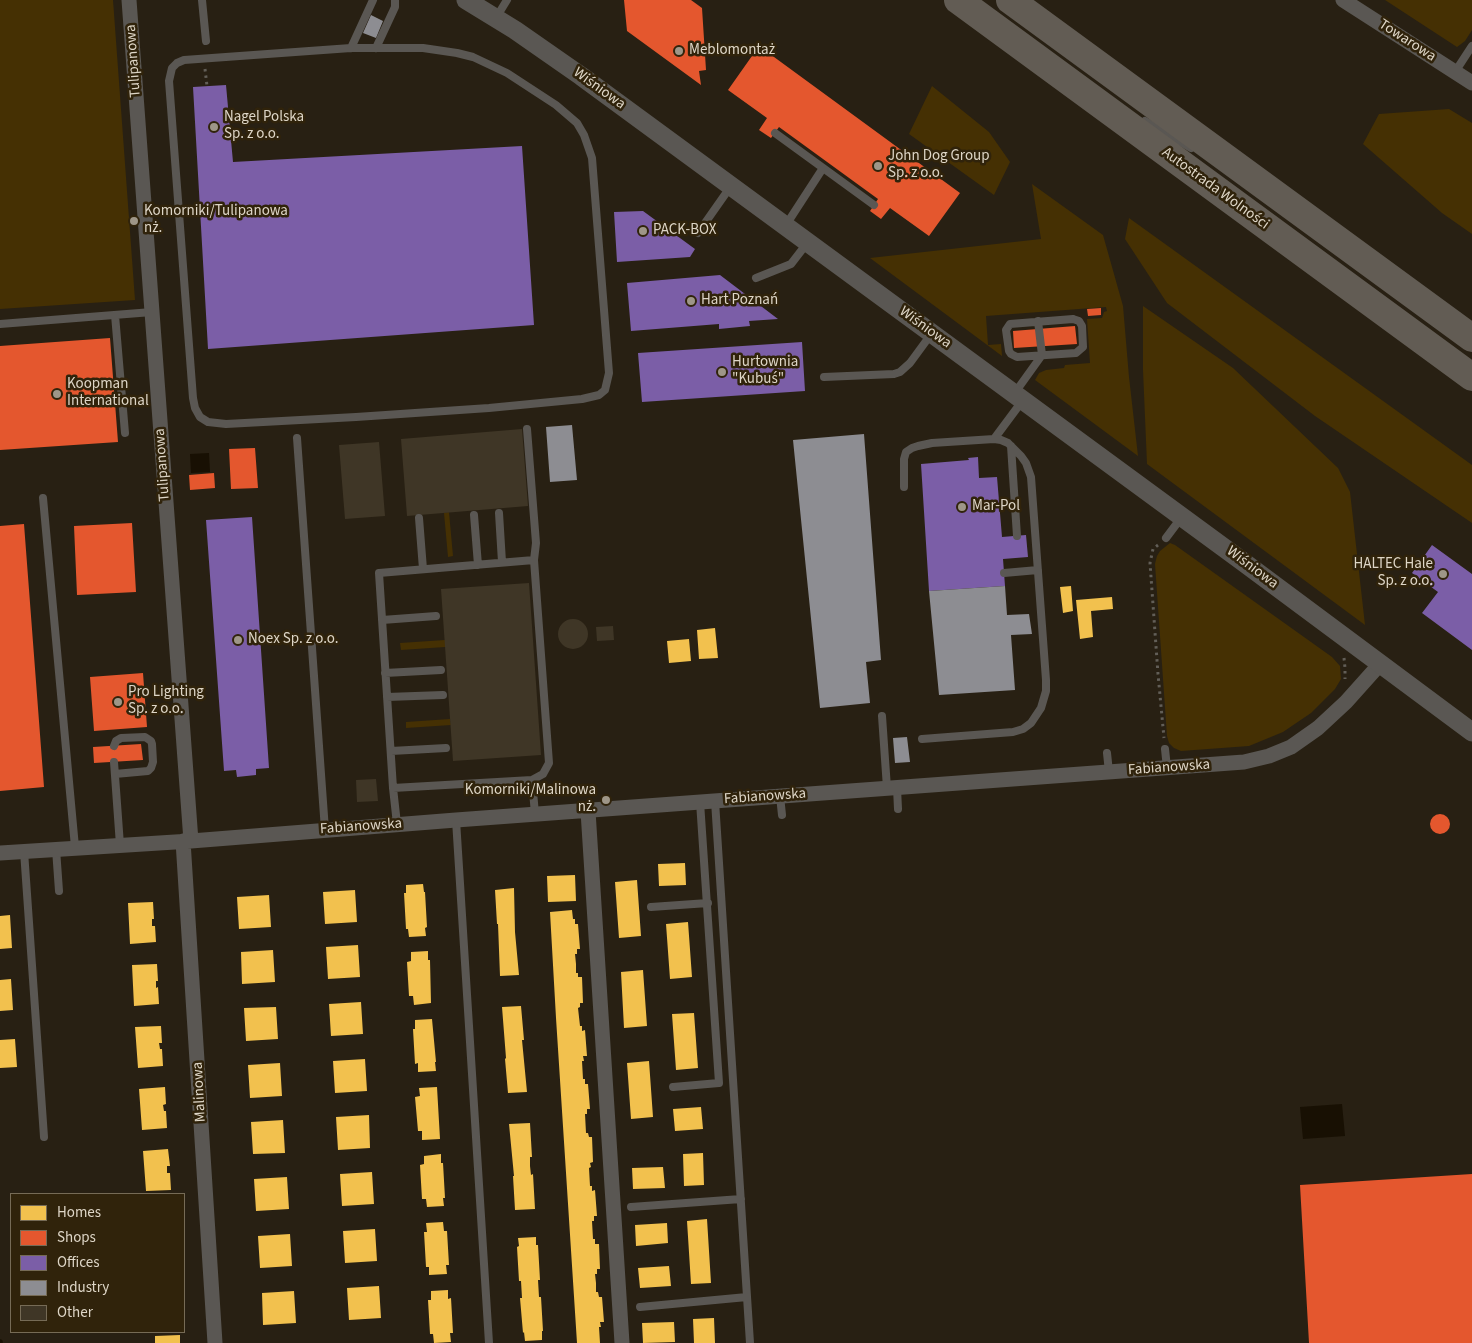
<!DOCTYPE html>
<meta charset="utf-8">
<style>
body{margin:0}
#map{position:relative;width:1472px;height:1343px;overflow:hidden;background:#282013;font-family:"Source Sans 3",sans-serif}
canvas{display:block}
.legend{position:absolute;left:10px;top:1193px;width:175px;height:140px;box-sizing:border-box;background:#30230b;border:1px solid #766b56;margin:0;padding:6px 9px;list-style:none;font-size:15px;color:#ded6c7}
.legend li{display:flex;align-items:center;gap:10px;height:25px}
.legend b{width:25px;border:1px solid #766b56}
</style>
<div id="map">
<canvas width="1472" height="1343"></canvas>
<ul class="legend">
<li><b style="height:14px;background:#f2c14e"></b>Homes</li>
<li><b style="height:14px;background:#e4572e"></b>Shops</li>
<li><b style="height:14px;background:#7b5ea7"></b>Offices</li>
<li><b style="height:14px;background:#8d8d92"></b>Industry</li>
<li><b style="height:14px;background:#3f3626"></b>Other</li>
</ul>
</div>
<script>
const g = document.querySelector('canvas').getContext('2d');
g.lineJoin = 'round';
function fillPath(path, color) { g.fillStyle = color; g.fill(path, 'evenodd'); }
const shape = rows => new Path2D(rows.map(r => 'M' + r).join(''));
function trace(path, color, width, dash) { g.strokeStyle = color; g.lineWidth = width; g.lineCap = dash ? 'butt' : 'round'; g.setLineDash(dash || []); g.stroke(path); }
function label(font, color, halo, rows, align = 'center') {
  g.font = font + ' "Source Sans 3",sans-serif'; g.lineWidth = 5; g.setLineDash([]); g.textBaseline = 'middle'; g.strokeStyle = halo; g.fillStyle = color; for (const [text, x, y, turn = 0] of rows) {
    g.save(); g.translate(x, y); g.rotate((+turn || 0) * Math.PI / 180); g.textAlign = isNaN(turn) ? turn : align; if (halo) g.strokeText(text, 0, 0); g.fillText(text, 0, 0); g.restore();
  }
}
const green = shape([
 [0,0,113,0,135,300,0,309],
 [1385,0,1472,0,1472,30,1465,41,1457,47],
 [932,86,989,132,1010,162,994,195,909,134],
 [1449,109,1472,123,1472,234,1442,213,1363,144,1379,114],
 [1032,184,1103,235,1123,306,1129,377,1138,456,1035,380,1039,373,1046,370,1064,368,1065,365,1090,363,1087,319,1102,318,1104,312,1107,311,1106,307,986,316,988,345,1001,344,1002,356,870,258,1041,239],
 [1129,218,1472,465,1472,523,1315,416,1167,303,1125,239],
 [1143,306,1233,368,1338,468,1350,492,1365,625,1147,464,1143,370],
 [449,512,453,556,448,557,444,513],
 [1170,543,1175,545,1332,657,1340,666,1341,679,1335,689,1311,713,1283,732,1249,746,1181,751,1174,748,1169,743,1167,736,1155,564,1157,556,1160,551],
 [445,640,445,647,401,650,400,643],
 [450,719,451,725,406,728,406,722]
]);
const water = shape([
 [209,453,210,472,191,473,190,454],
 [1342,1104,1345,1136,1303,1139,1300,1107]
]);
const homes = shape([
 [1071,586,1073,611,1063,613,1060,587],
 [1112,597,1113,609,1091,611,1093,637,1080,639,1076,600],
 [715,628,718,658,699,659,697,630],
 [689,639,691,661,669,663,667,641],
 [685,863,686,885,659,886,658,864],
 [575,875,576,901,548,902,547,876],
 [637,880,641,936,619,938,615,882],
 [423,884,424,892,425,892,427,927,425,928,426,936,409,937,408,929,406,929,404,893,406,893,406,885],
 [514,888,515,932,519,975,500,976,498,924,497,924,495,890],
 [355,890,357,922,325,924,323,892],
 [269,895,271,927,239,929,237,897],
 [153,902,154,919,152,919,152,926,155,926,156,942,130,944,128,903],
 [572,910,573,919,575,919,575,924,578,924,580,949,577,949,577,954,575,954,576,964,576,973,578,973,578,977,582,977,583,1003,580,1003,580,1007,578,1008,580,1026,582,1026,582,1031,585,1030,587,1056,583,1056,584,1061,582,1061,583,1079,585,1079,585,1084,588,1084,590,1109,587,1109,587,1114,585,1114,586,1133,588,1133,589,1137,592,1137,593,1162,590,1163,591,1167,589,1168,590,1186,592,1186,592,1191,595,1190,597,1216,594,1216,594,1221,592,1221,593,1239,595,1239,595,1244,599,1244,600,1269,597,1269,597,1274,595,1274,596,1283,596,1292,598,1292,599,1297,602,1297,604,1322,600,1322,601,1327,599,1327,600,1343,577,1343,556,1018,550,912],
 [10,915,12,948,0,949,0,916],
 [688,922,692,977,670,979,666,924],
 [358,945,360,977,328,979,326,947],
 [273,950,275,982,242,984,241,952],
 [428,951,428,960,430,960,431,1003,414,1005,413,996,409,996,407,962,411,961,411,952],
 [157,964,158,981,156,981,156,988,158,987,159,1004,134,1006,132,965],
 [643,970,647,1026,624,1028,621,972],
 [11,979,13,1010,0,1011,0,980],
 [361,1002,363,1034,331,1036,329,1004],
 [521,1006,524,1040,522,1040,527,1092,508,1093,505,1059,506,1058,502,1007],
 [276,1007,278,1039,246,1041,244,1008],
 [694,1013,698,1068,676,1070,672,1014],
 [432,1019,436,1062,435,1062,436,1071,418,1072,418,1063,415,1064,413,1029,415,1029,415,1020],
 [161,1026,162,1043,159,1043,160,1049,162,1049,163,1066,138,1068,135,1027],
 [15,1039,17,1067,0,1068,0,1040],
 [365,1059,367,1091,335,1093,333,1061],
 [649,1061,653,1117,631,1119,627,1063],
 [280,1063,282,1096,250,1098,248,1065],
 [165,1087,166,1104,163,1105,164,1111,166,1111,167,1128,142,1130,139,1089],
 [437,1087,440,1139,422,1140,422,1131,418,1131,415,1097,420,1096,419,1088],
 [701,1107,703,1129,675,1131,673,1109],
 [369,1115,370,1148,338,1150,336,1117],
 [283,1120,285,1153,253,1154,251,1122],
 [530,1123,532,1157,530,1157,530,1166,531,1175,533,1174,535,1209,515,1210,513,1176,514,1176,509,1124],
 [168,1149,170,1166,167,1166,167,1173,170,1173,171,1190,146,1191,143,1151],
 [703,1153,704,1185,684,1186,683,1154],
 [441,1154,441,1163,443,1163,445,1198,443,1198,444,1206,427,1207,426,1199,422,1199,420,1165,424,1164,424,1156],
 [663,1167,665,1188,633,1189,632,1168],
 [372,1172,374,1204,342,1206,340,1174],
 [287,1177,289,1209,256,1211,254,1179],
 [707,1219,711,1283,691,1284,687,1221],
 [443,1222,444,1231,447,1231,449,1265,446,1265,447,1274,429,1275,429,1267,426,1267,424,1232,427,1232,426,1223],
 [667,1223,668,1243,636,1246,635,1225],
 [375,1229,377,1261,345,1263,343,1231],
 [290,1234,292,1266,260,1268,258,1236],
 [536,1237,536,1245,538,1245,540,1280,538,1280,539,1297,541,1297,543,1331,542,1331,542,1340,525,1341,524,1332,523,1333,520,1298,522,1298,521,1281,519,1281,517,1247,519,1246,518,1238],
 [669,1266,671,1286,640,1288,638,1268],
 [379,1286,381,1318,349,1320,347,1288],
 [448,1290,448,1299,451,1298,453,1333,450,1333,451,1342,434,1343,433,1334,430,1334,428,1300,431,1300,431,1291],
 [294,1291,296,1323,263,1325,262,1293],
 [714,1318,715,1343,694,1343,693,1319],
 [674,1322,675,1342,643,1343,642,1323],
 [180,1335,180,1343,155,1343,155,1336]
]);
const shops = shape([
 [624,0,691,0,702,8,706,70,699,71,701,85,627,31],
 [759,46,960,193,929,236,890,208,881,219,870,211,878,199,779,127,771,138,759,130,767,118,728,90],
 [1101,308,1101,315,1088,316,1087,309],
 [1075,326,1077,344,1014,348,1013,331],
 [110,338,118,442,0,450,0,346],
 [255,448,258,488,231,489,229,449],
 [214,473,215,488,190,490,189,475],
 [132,523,136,592,77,595,74,526],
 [24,524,44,787,0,791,0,526],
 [143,673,147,727,94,731,90,677],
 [141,744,143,760,94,763,93,747],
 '1430 824a10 10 0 1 1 20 0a10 10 0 1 1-20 0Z',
 [1472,1174,1472,1343,1309,1343,1300,1185]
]);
const offices = shape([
 [226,85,233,162,522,146,534,325,208,349,193,87],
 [643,211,695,249,690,257,617,262,614,212],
 [720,275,778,319,749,321,750,326,719,329,719,324,631,331,627,283],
 [802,342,805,391,642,402,638,353],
 [978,457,979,478,997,477,1002,537,1026,535,1028,557,1003,559,1005,586,929,591,921,464,969,460,968,458],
 [252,517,269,768,256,769,256,775,237,777,236,770,224,771,206,520],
 [1432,545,1472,574,1472,650,1422,613,1438,592,1412,573]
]);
const industry = shape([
 [371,15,383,21,376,38,363,33],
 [572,425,577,480,550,482,546,427],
 [864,434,881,660,866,662,870,703,820,708,793,440],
 [1005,586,1007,615,1029,614,1032,634,1011,635,1015,690,939,695,929,591],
 [907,737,910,762,895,763,893,738]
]);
const stream = shape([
 [0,1342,0,1343]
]);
const building = shape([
 [522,429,528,506,407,516,401,439],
 [379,442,385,516,345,519,339,445],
 [529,583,541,755,453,761,441,589],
 '558 634a15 15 0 1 1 30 0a15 15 0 1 1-30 0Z',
 [613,626,614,640,597,641,596,627],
 [376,779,378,801,357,802,356,780]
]);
const path = shape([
 [205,69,207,86],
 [1158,545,1153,549,1150,563,1158,674,1164,738],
 [1344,658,1345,668,1345,679]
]);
const service = shape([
 [202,0,206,41],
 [496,18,507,0],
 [351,48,423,48,457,53,473,57,507,73,556,105,577,123,584,135,592,158,609,373,605,390,599,395,582,399,489,408,356,417,226,424,208,422,200,417,195,408,193,398,169,81,172,68,177,63,184,60,351,48],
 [351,48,373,0],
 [376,48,395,7,395,0],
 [1455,72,1472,46],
 [1145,121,1191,148],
 [775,133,874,205],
 [786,225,823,168],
 [698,233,731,186],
 [756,278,791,264,808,242],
 [115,315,125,433],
 [1073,319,1079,321,1082,326,1083,347,1076,353,1017,357,1011,354,1009,351,1006,330,1010,324,1073,319],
 [0,324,152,312],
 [824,377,894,374,900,372,910,363,932,333],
 [1014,394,1042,355,1038,321],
 [527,429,536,543,534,560],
 [297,438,325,830],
 [994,439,1023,400],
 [1011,446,1017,536],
 [904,487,904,459,906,452,912,448,918,446,932,443,994,439,1001,440,1008,443,1021,456,1026,463,1031,477,1046,680,1046,691,1041,708,1031,723,1023,729,1013,732,922,739],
 [43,498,75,847],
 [499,513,502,562],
 [474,515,478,565],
 [419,518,423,569],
 [1166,538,1181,518],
 [1004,573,1038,570],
 [382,620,436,616],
 [385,673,441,670],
 [387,697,443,695],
 [882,716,887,788],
 [114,746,116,741,121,738,145,737,151,741,152,744,153,762,151,768,148,771,115,774],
 [1165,749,1167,768],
 [391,751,446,748],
 [1107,753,1109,772],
 [114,762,120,845],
 [393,788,379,573,534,560,549,763,543,774,532,780],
 [897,788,898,809],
 [780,796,782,815],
 [715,801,750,1343],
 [456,820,489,1343],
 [397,824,393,788,532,780,535,814],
 [56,849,59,891],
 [24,851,44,1137],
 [651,907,708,903],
 [673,1087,719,1083,700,802],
 [631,1207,741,1199],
 [640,1307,747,1297]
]);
const minor = shape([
 [129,0,191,841],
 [1343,0,1472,83],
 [588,811,622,1343],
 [183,841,215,1343],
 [0,853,191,841,456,820,1244,762,1269,756,1291,747,1318,728,1346,702,1380,664]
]);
const tertiary = shape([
 [466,0,515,30,581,76,1242,561,1472,732]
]);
const motorway = shape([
 [958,0,1472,377],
 [1010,0,1472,338]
]);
const markers = [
 [679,51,5,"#9e9688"],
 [214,127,5,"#9e9688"],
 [878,166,5,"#9e9688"],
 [134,221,5,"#9e9688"],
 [643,231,5,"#9e9688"],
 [691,301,5,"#9e9688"],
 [722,372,5,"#9e9688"],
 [57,394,5,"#9e9688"],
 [962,507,5,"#9e9688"],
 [1443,574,5,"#9e9688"],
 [238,640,5,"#9e9688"],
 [118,702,5,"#9e9688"],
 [606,800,5,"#9e9688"]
];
const streetNames = [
 ["Towarowa",1407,41,33],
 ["Tulipanowa",134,61,-94],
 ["Wiśniowa",599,89,36],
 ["Autostrada Wolności",1215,189,36],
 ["Wiśniowa",925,328,36],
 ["Tulipanowa",163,465,-94],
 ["Wiśniowa",1252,568,37],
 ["Fabianowska",1169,768,-4],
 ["Fabianowska",765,797,-4],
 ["Fabianowska",361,827,-4],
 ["Malinowa",200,1092,-93]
];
const poiNames = [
 ["Meblomontaż",689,51],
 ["Nagel Polska",224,118],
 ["Sp. z o.o.",224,135],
 ["John Dog Group",888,157],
 ["Sp. z o.o.",888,174],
 ["Komorniki/Tulipanowa",144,212],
 ["nż.",144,229],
 ["PACK-BOX",653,231],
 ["Hart Poznań",701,301],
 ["Hurtownia",732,363],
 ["\"Kubuś\"",732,380],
 ["Koopman",67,385],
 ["International",67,402],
 ["Mar-Pol",972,507],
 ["HALTEC Hale",1433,565,"right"],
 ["Sp. z o.o.",1433,582,"right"],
 ["Noex Sp. z o.o.",248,640],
 ["Pro Lighting",128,693],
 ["Sp. z o.o.",128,710],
 ["Komorniki/Malinowa",596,791,"right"],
 ["nż.",596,808,"right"]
];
fillPath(green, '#453003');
fillPath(water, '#181003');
fillPath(homes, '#f2c14e');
fillPath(shops, '#e4572e');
fillPath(offices, '#7b5ea7');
fillPath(industry, '#8d8d92');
trace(stream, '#181003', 5.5);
fillPath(building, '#3f3626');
trace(path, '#625e57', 3, [2.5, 4]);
trace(service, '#5a5753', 8);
trace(minor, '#5a5753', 15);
trace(tertiary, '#5a5753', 19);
trace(motorway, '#625c54', 28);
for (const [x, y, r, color] of markers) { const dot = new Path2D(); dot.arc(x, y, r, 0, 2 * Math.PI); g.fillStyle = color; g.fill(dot); trace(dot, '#30230b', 2); }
label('15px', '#ded6c7', '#30230b', streetNames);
label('15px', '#ded6c7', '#30230b', poiNames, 'left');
</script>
